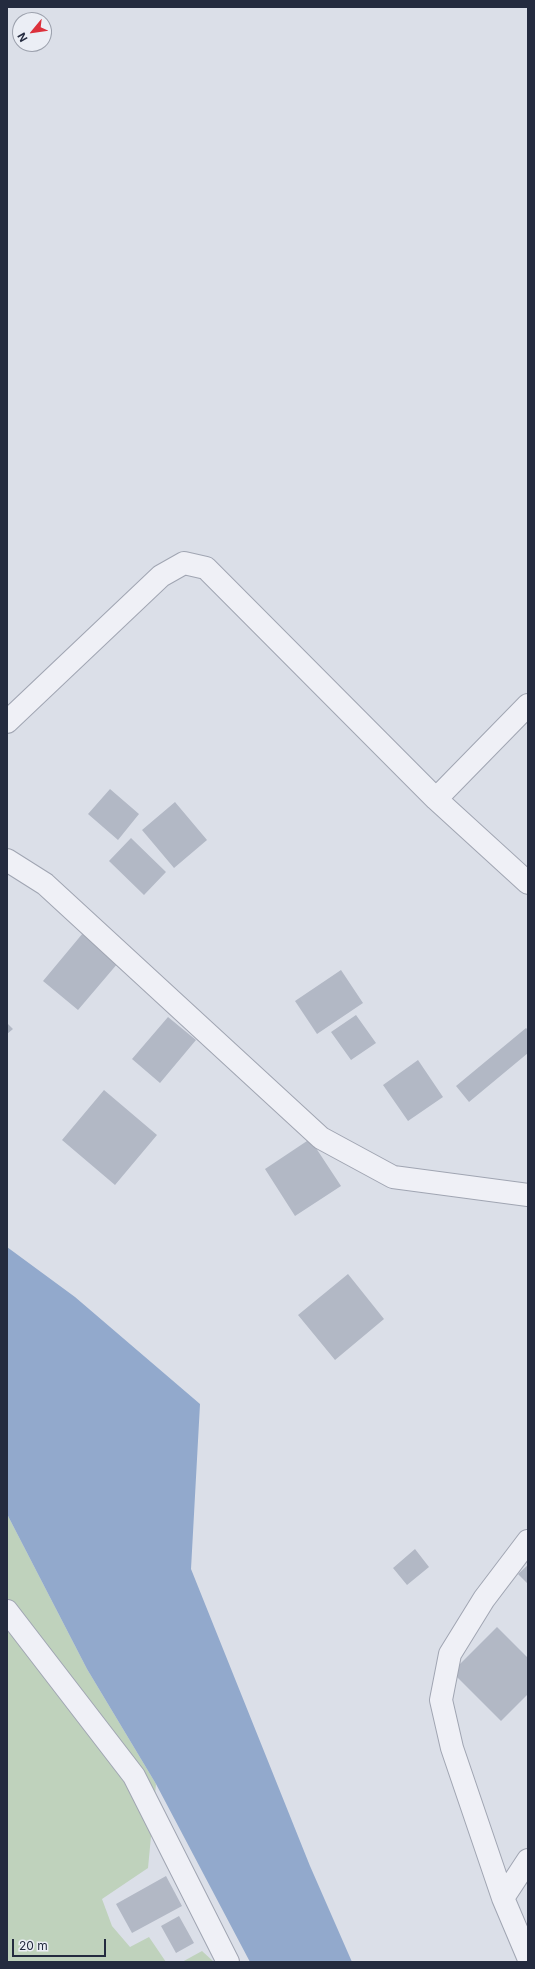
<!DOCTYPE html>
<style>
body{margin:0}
#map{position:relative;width:535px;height:1969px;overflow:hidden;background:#dbdfe8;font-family:Inter,sans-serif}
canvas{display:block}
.frame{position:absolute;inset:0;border:8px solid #242b3f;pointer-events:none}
.north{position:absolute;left:12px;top:12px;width:40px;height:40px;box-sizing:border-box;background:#ebeef5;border:1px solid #9ba0ac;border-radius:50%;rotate:241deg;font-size:11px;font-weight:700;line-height:16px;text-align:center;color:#242b3f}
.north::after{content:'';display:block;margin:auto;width:14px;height:18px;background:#dc313c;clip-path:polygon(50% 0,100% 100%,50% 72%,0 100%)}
.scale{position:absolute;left:12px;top:1939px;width:94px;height:18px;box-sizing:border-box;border:2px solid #242b3f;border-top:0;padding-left:5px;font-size:12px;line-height:14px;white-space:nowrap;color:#242b3f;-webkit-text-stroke:3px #ebeef5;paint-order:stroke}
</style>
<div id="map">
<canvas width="535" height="1969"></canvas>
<div class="frame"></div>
<div class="north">N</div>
<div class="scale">20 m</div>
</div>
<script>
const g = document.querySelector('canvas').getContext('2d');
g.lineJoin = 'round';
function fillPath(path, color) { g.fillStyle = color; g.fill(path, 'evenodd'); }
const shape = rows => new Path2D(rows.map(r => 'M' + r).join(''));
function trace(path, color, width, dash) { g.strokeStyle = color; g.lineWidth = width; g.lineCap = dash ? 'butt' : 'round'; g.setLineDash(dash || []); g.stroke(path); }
const green = shape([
 [7,1514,87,1669,156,1784,148,1868,102,1899,112,1926,130,1947,149,1937,166,1962,7,1962],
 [202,1951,214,1962,182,1962]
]);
const water = shape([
 [7,1247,75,1297,200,1404,191,1569,310,1866,352,1962,250,1962,156,1784,87,1669,7,1514]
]);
const building = shape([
 [110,789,139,814,118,840,88,814],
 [175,802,207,840,174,868,142,830],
 [131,838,166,872,144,895,109,861],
 [83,933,118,963,78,1010,43,981],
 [341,970,363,1003,317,1034,295,1001],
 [356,1015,376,1043,351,1060,331,1032],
 [168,1017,196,1040,160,1083,132,1059],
 [7,1023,13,1029,7,1034],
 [526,1028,528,1030,528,1053,469,1102,456,1086],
 [418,1060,443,1097,408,1121,383,1085],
 [104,1090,157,1135,115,1185,62,1140],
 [310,1139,341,1186,295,1216,265,1169],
 [348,1274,384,1319,335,1360,298,1315],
 [415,1549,429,1567,407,1585,393,1568],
 [528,1565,528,1584,518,1574],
 [497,1627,528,1658,528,1694,501,1721,452,1672],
 [166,1876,182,1906,132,1933,116,1904],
 [179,1916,194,1943,176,1953,161,1926]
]);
const minor = shape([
 [7,722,161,576,184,563,206,568,436,799,528,883],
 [436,799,528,705],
 [7,860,45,884,321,1138,393,1177,528,1195],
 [528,1541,484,1599,450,1654,441,1700,452,1748,503,1898,528,1957],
 [7,1611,134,1776,228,1962],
 [503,1898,528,1860]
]);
fillPath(green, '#bfd2bc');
fillPath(water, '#92a9cc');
fillPath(building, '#b2b8c5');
trace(minor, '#a0a5b2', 24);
trace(minor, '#eff0f6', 22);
</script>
